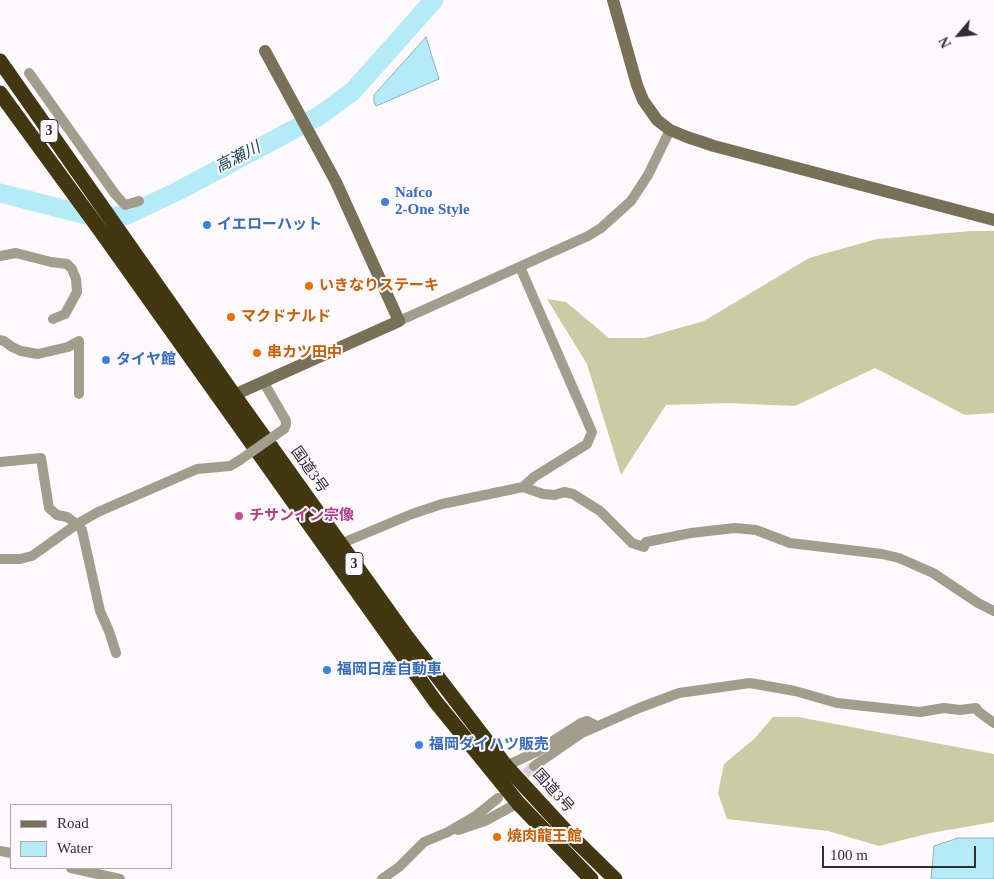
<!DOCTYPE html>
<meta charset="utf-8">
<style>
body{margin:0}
#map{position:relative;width:994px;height:879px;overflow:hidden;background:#fdf9fd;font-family:"Times New Roman",serif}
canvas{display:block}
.legend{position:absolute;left:10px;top:804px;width:162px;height:65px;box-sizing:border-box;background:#fdf9fd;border:1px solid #aca7ab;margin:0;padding:6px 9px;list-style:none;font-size:15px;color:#322b31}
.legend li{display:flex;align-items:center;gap:10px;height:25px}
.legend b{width:25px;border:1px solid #aca7ab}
.north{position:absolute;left:934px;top:10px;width:50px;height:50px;-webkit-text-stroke:4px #fdf9fd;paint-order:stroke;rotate:242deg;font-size:14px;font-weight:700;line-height:20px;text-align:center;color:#322b31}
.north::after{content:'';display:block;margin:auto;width:18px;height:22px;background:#322b31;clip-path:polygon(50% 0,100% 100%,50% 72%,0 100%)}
.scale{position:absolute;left:822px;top:846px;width:154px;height:22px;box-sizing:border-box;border:2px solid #322b31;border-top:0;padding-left:6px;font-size:15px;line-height:18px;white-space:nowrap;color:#322b31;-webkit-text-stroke:4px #fdf9fd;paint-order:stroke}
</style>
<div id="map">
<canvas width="994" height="879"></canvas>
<ul class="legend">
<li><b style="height:6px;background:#787057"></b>Road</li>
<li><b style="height:14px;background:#b5eaf7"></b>Water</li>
</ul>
<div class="north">N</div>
<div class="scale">100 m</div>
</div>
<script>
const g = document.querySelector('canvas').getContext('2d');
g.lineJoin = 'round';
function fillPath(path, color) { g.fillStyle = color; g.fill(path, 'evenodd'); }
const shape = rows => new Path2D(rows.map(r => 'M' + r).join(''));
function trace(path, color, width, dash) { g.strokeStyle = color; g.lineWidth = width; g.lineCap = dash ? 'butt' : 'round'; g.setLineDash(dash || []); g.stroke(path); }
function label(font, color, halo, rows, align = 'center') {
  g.font = font + ' "Times New Roman","Noto Sans JP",serif'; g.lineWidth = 4; g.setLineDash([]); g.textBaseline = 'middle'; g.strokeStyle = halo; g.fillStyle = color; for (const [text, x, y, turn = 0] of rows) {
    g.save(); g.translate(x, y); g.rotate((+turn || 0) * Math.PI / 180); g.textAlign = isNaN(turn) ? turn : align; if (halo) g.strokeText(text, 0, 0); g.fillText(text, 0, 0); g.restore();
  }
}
const forest = shape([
 [971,231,994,231,994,413,965,415,875,368,795,406,728,403,666,405,621,475,587,364,547,299,566,302,609,338,644,338,704,321,809,258,877,239],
 [773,717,798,717,994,754,994,822,931,833,879,846,828,831,727,819,718,793,724,764,754,739]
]);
const water = shape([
 [426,37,439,79,376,106,374,102,374,95,426,37],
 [958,838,994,838,994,879,931,879,934,846,958,838]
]);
const river = shape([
 [0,193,86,215,125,216,178,191,319,116,353,91,434,0]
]);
const streetTunnel = shape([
 [514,784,534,766]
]);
const street = shape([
 [29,73,115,194,125,205,139,201],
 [0,256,16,253,51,262,67,264,72,269,76,279,77,292,65,314,53,319],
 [399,321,588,236,601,228,631,201,648,175,670,130],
 [0,340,4,341,12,347,21,351,38,354,68,347,79,341,79,394],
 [263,381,286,421,286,425,284,429],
 [0,462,41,458,49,508,57,515,67,517,77,524,82,530,100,611,109,631,116,653],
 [523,487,543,494,555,495,564,492,573,494,600,511,632,543,644,547,646,542,691,533,735,528,756,530,790,543,882,554,899,558,933,573,978,603,994,611],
 [340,544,412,514,442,504,523,487,534,477,587,444,592,432,520,267],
 [0,559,20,559,32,556,77,524,98,512,197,469,230,466,240,460],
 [506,766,536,752,581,723,587,721,597,726],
 [534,766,582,733,639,708,679,693,750,683,795,691,837,703,920,712,944,708,960,710,976,708,979,712,994,723],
 [458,830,485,821,518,803],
 [0,851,11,853],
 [71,868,120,879],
 [382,879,399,867,424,842,448,832,477,815,498,798]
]);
const secondary = shape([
 [613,0,637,85,643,100,657,120,670,130,687,137,714,146,994,220],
 [234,395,399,321,336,182,265,51]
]);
const highway = shape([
 [0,61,234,395,407,637,506,766,565,830,615,879],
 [0,93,100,230,435,701,518,803,591,879]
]);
const streetBridge = shape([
 [240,460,284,429]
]);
const markers = [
 [385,202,5,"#3f7fe0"],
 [207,225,5,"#3f7fe0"],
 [309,286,5,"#e8710a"],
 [231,317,5,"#e8710a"],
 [257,353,5,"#e8710a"],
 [106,360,5,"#3f7fe0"],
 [239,516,5,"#d1479c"],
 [327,670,5,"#3f7fe0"],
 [419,745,5,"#3f7fe0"],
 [497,837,5,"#e8710a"]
];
const shields = [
 [49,131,18],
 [354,564,18]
];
const shieldNames = [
 ["3",49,131],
 ["3",354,564]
];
const shopNames = [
 ["Nafco",395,193],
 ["2-One Style",395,210],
 ["イエローハット",217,225],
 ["タイヤ館",116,360],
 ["福岡日産自動車",337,670],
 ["福岡ダイハツ販売",429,745]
];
const foodNames = [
 ["いきなりステーキ",319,286],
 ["マクドナルド",241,317],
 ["串カツ田中",267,353],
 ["焼肉龍王館",507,837]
];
const streetNames = [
 ["国道3号",309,470,55],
 ["国道3号",553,791,48]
];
const hotelNames = [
 ["チサンイン宗像",249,516]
];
const waterNames = [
 ["高瀬川",238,158,-27]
];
fillPath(forest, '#c8cda3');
fillPath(water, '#b5eaf7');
trace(water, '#8eb1bc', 1);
trace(river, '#b5eaf7', 19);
trace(streetTunnel, '#d4d0d4', 10, [10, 5]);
trace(street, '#a29d8c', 10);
trace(secondary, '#787057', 12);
trace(highway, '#423711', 15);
trace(streetBridge, '#a29d8c', 10);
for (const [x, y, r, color] of markers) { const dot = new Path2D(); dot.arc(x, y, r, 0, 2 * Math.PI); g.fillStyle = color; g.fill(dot); trace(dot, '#fdf9fd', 2); }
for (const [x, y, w] of shields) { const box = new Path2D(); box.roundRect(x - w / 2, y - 11.5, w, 23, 4); g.fillStyle = '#fdf9fd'; g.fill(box); trace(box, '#322b31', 1); }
label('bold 14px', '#322b31', null, shieldNames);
label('bold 15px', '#366cbe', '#fdf9fd', shopNames, 'left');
label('bold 15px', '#c56008', '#fdf9fd', foodNames, 'left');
label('15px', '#322b31', '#fdf9fd', streetNames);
label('bold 15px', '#b23c85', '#fdf9fd', hotelNames, 'left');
label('italic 16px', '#17464f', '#fdf9fd', waterNames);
</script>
